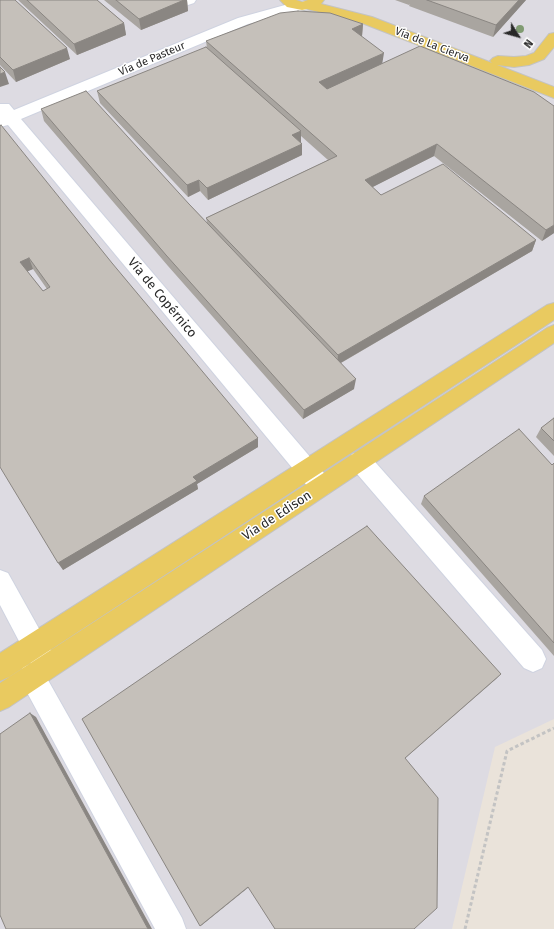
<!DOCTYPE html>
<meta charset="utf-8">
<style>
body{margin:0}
#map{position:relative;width:554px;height:929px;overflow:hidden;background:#eae3da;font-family:"Fira Sans",sans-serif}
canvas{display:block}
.north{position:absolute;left:498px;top:16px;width:40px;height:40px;-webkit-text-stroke:3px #fff;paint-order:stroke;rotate:127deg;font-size:11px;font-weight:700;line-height:16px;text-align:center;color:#282828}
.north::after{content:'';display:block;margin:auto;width:14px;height:18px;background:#282828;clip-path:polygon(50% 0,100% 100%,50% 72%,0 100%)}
</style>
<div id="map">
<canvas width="554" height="929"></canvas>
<div class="north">N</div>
</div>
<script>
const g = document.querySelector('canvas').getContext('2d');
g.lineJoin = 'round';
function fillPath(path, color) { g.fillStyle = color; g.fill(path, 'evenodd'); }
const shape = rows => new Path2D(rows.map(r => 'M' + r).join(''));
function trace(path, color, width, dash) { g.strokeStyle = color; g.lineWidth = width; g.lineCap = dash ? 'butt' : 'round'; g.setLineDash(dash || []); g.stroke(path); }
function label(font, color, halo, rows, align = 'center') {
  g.font = font + ' "Fira Sans",sans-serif'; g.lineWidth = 3; g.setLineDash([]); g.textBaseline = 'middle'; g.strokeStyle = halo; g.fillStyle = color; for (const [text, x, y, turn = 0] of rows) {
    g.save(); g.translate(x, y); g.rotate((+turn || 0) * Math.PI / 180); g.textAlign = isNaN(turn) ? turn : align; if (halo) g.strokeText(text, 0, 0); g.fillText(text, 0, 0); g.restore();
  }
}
const industrial = shape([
 [0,0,554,0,554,719,495,747,452,929,0,929]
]);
const path = shape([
 [465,929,507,751,554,728]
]);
const minor = shape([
 [176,0,196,0,194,3,185,6,180,5,176,0],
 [307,1,312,2,314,5,312,8,248,24,21,119,329,479,332,486,329,493,321,496,313,493,8,125,0,127,0,104,9,104,14,110,238,18,285,5,307,1],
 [360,452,368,454,542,650,546,659,542,668,533,672,524,668,352,468,349,461,352,454,360,452],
 [0,570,8,573,52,652,56,661,52,670,44,673,182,918,186,929,155,929,23,685,19,676,23,667,31,664,0,605,0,570]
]);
const major = shape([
 [280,0,296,0,302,2,308,0,324,0,321,4,372,17,492,63,490,61,493,58,498,56,514,57,526,56,534,53,549,34,554,33,554,47,544,59,529,65,514,67,497,65,554,87,554,98,362,23,307,9,302,10,287,7,280,0],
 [554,303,554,320,9,677,0,681,0,653,547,305,554,303],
 [554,325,554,343,9,707,0,711,0,683,547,328,554,325]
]);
const trees = [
 [520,29]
];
const wall = shape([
 [0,0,70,59,16,82,0,65],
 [18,0,97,0,124,23,126,35,77,55],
 [104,0,187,0,188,11,141,30],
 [395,0,526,0,493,37,409,6,410,4,409,5],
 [363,24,362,36,361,36,382,64,554,233,542,241,434,156,372,187,381,195,536,240,532,251,341,363,354,389,303,419,168,266,44,121,41,109,189,204,207,223,206,218,328,160,301,136,301,142,302,144,302,155,208,200,200,191,188,197,100,103,97,91,207,48,206,41],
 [0,126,258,447,197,484,198,489,63,570],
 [33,269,47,289,43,291,27,271],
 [554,418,554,456,536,437,541,428],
 [554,463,554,656,421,504,424,496,552,465]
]);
const shadedWall = shape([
 [184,0,187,0,188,11,141,30,139,19],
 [519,0,526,0,493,37,496,25],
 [124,23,126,35,77,55,74,44],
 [363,24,362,36,351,40,352,29],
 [67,48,70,59,16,82,13,70],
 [384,53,382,65,318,94,319,82],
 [5,72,9,84,0,87,0,74],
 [301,131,301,143,292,135],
 [302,144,302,155,208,200,207,188],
 [437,144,434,156,363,192,365,180],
 [199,180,200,191,188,197,187,185],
 [554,225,554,233,542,241,546,230],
 [536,240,532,251,337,365,338,355],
 [29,258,33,269,24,273,20,262],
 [356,379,354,389,303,419,304,410],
 [258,438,258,447,197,484,198,489,63,570,58,563,193,477],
 [501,674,496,679,402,761,405,758],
 [30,713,36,717,152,929,148,929],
 [248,887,249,887,202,925,200,926]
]);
const building = shape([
 [0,0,15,0,67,48,13,70,0,57,0,0],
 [27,0,97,0,124,23,74,44,27,0],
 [116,0,184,0,139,19,116,0],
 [427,0,519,0,496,25,427,0],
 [298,11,330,13,363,24,352,29,384,53,319,82,327,89,420,46,534,92,554,106,554,225,546,230,437,144,365,180,381,195,443,164,536,240,338,355,206,218,337,156,206,41,280,13,298,11],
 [206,47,301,131,292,135,302,144,207,188,199,180,187,185,97,91,206,47],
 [0,67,5,72,0,74,0,67],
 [86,91,189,204,356,379,304,410,166,255,41,109,86,91],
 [1,125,112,263,258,438,193,477,197,481,58,563,0,467,0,126,1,125],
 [29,258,50,287,43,291,20,262,29,258],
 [554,418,554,441,541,428,554,418],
 [519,429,552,465,554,463,554,643,424,496,519,429],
 [367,526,501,674,405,758,438,798,437,908,414,929,275,929,248,887,200,926,82,719,275,587,367,526],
 [30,713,148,929,6,929,0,915,0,734,30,713]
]);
const farStreetnames = [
 ["Vía de La Cierva",432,45,21],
 ["Vía de Pasteur",152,59,-23]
];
const streetNames = [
 ["Vía de Copérnico",162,298,50],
 ["Vía de Edison",277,516,-33]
];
fillPath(industrial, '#dddbe2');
trace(minor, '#cfd3e0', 2);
trace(major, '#c3c3c3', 2);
trace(path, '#c3c3c3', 3, [3.5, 2.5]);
fillPath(minor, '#fff');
fillPath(major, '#e9ca60');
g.fillStyle = '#809b72';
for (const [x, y] of trees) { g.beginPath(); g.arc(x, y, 4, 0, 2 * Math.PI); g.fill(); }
fillPath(wall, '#a9a5a0');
fillPath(shadedWall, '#8a8682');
fillPath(building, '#c5c0ba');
trace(building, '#8a8682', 1);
label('11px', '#282828', '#fff', farStreetnames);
label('13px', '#282828', '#fff', streetNames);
</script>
